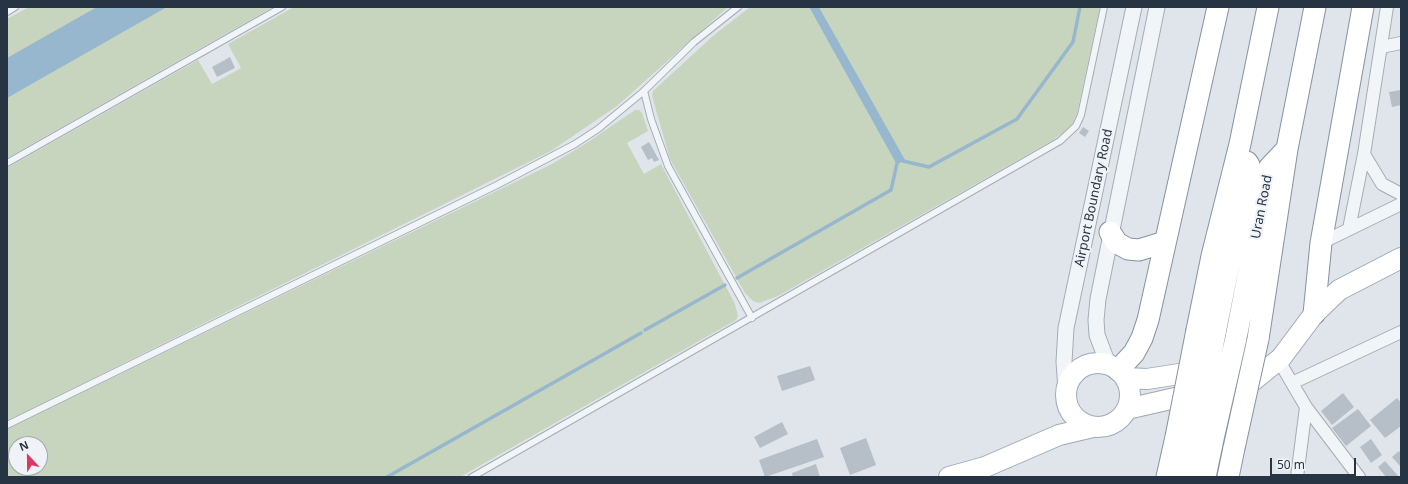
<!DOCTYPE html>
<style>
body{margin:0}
#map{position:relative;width:1408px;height:484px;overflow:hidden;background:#dfe5ea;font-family:"Noto Sans",sans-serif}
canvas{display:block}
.frame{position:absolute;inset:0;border:8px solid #263443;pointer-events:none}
.north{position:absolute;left:8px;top:436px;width:40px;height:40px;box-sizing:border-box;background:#eff3f7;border:1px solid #9fa7af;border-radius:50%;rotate:338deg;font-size:11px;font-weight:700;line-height:16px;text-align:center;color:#263443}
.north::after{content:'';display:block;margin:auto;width:14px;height:18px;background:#db3861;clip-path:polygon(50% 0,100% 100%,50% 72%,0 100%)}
.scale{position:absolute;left:1270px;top:458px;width:86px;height:18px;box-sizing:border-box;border:2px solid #263443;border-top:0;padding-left:5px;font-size:12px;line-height:14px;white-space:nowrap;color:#263443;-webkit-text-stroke:3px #eff3f7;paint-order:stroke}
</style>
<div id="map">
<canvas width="1408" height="484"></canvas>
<div class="frame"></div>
<div class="north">N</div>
<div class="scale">50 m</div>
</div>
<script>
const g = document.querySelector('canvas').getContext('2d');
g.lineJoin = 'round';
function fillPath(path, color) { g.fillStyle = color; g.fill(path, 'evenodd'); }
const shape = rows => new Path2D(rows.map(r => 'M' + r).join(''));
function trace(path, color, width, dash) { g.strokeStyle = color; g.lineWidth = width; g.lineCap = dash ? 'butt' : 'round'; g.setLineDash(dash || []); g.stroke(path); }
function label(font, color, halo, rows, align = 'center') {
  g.font = font + ' "Noto Sans",sans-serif'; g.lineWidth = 4; g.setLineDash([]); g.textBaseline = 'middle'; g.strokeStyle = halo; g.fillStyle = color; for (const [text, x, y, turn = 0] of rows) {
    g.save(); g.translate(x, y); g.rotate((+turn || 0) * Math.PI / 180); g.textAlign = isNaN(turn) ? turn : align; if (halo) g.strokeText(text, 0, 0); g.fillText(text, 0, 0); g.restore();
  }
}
const green = shape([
 [29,7,273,7,7,158,7,19],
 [294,7,728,7,617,106,551,151,7,421,7,168,198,60,212,84,241,68,228,44],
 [750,7,809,7,896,162,900,163,904,160,819,7,1100,7,1077,113,1073,123,1066,131,1053,140,778,296,759,303,753,301,745,293,670,159,652,96,653,91,714,35],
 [635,110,639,110,642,113,648,131,627,143,644,174,661,164,735,304,738,316,736,320,729,324,460,477,7,477,7,429,552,164,588,142],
 [16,444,40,444,40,468,16,468]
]);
const water = shape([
 [97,7,167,7,7,98,7,58],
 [809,7,819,7,905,160,900,163,896,163]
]);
const stream = shape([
 [899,158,903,161,929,167,1017,119,1073,42,1080,7],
 [737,278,891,190,898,159],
 [645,330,725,285],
 [387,477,641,333]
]);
const building = shape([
 [230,57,235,68,217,77,212,67],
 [1401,90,1401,105,1392,107,1389,92],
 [1083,127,1089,131,1085,137,1079,133],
 [649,142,659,160,654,162,652,158,648,160,641,147],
 [810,366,815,380,782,391,777,376],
 [1343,393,1354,407,1332,425,1321,411],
 [1397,398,1401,403,1401,426,1385,438,1370,420],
 [1358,409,1371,426,1346,446,1332,428],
 [782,422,788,434,760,448,754,437],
 [866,438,876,465,850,475,840,448],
 [817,439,824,457,765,477,759,460],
 [1371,439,1382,455,1371,463,1360,447],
 [1399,451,1401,454,1401,467,1392,457],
 [1385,461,1399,477,1386,477,1378,467],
 [816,464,820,477,793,477,792,473]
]);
const service = shape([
 [7,12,15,7],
 [644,91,651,119,668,166,752,318],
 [7,163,282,7],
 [7,425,497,185,575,144,598,129,644,91,694,42,738,7],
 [472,477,1060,141,1076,126,1081,115,1104,7]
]);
const minor = shape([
 [1381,47,1401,43],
 [1364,154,1382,184,1401,194],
 [1349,229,1364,154,1387,7],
 [1321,243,1401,204],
 [1279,361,1306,407,1297,477],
 [1292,383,1401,332],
 [1306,407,1359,477]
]);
const tertiary = shape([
 [1108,364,1097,335,1096,320,1098,299,1157,7],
 [1066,390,1064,362,1066,328,1134,7]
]);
const primary = shape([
 '1066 395a32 32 0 1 1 64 0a32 32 0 1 1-64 0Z',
 [1126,378,1147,379,1250,363,1266,370],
 [1127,409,1254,380,1281,358,1314,314,1339,290,1401,258],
 [949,477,985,467,1059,435,1093,427]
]);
const trunk = shape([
 [1110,232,1117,243,1128,249,1139,250,1165,242],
 [1314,314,1321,243,1363,7],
 [1197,330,1212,256,1240,144,1268,7],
 [1215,333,1249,165,1247,162],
 [1236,338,1269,168,1287,149],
 [1258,339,1287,149,1315,7],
 [1118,370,1134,353,1142,338,1148,320,1218,7],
 [1167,477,1176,437],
 [1186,477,1194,442],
 [1205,477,1213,439],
 [1228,477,1234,448]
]);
const trunkBridge = shape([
 [1176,437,1197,330],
 [1213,439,1236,338],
 [1194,442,1215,333],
 [1234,448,1258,339]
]);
const streetNames = [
 ["Airport Boundary Road",1094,198,-78],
 ["Uran Road",1262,207,-79]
];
fillPath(green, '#c7d5bf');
fillPath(water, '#97b7ce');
trace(stream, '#97b7ce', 3.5);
fillPath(building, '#b6bec8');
trace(service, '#a4acb5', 8);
trace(minor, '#a4acb5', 14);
trace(tertiary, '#a4acb5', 17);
trace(primary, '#9daab7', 22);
trace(trunk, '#8593a2', 23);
trace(service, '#f2f5f8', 6);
trace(minor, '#f2f5f8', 12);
trace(tertiary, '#f2f5f8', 15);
trace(primary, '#fff', 20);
trace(trunk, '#fff', 21);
trace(trunkBridge, '#8593a2', 23, []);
trace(trunkBridge, '#fff', 21);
label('13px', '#263443', '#eff3f7', streetNames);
</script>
